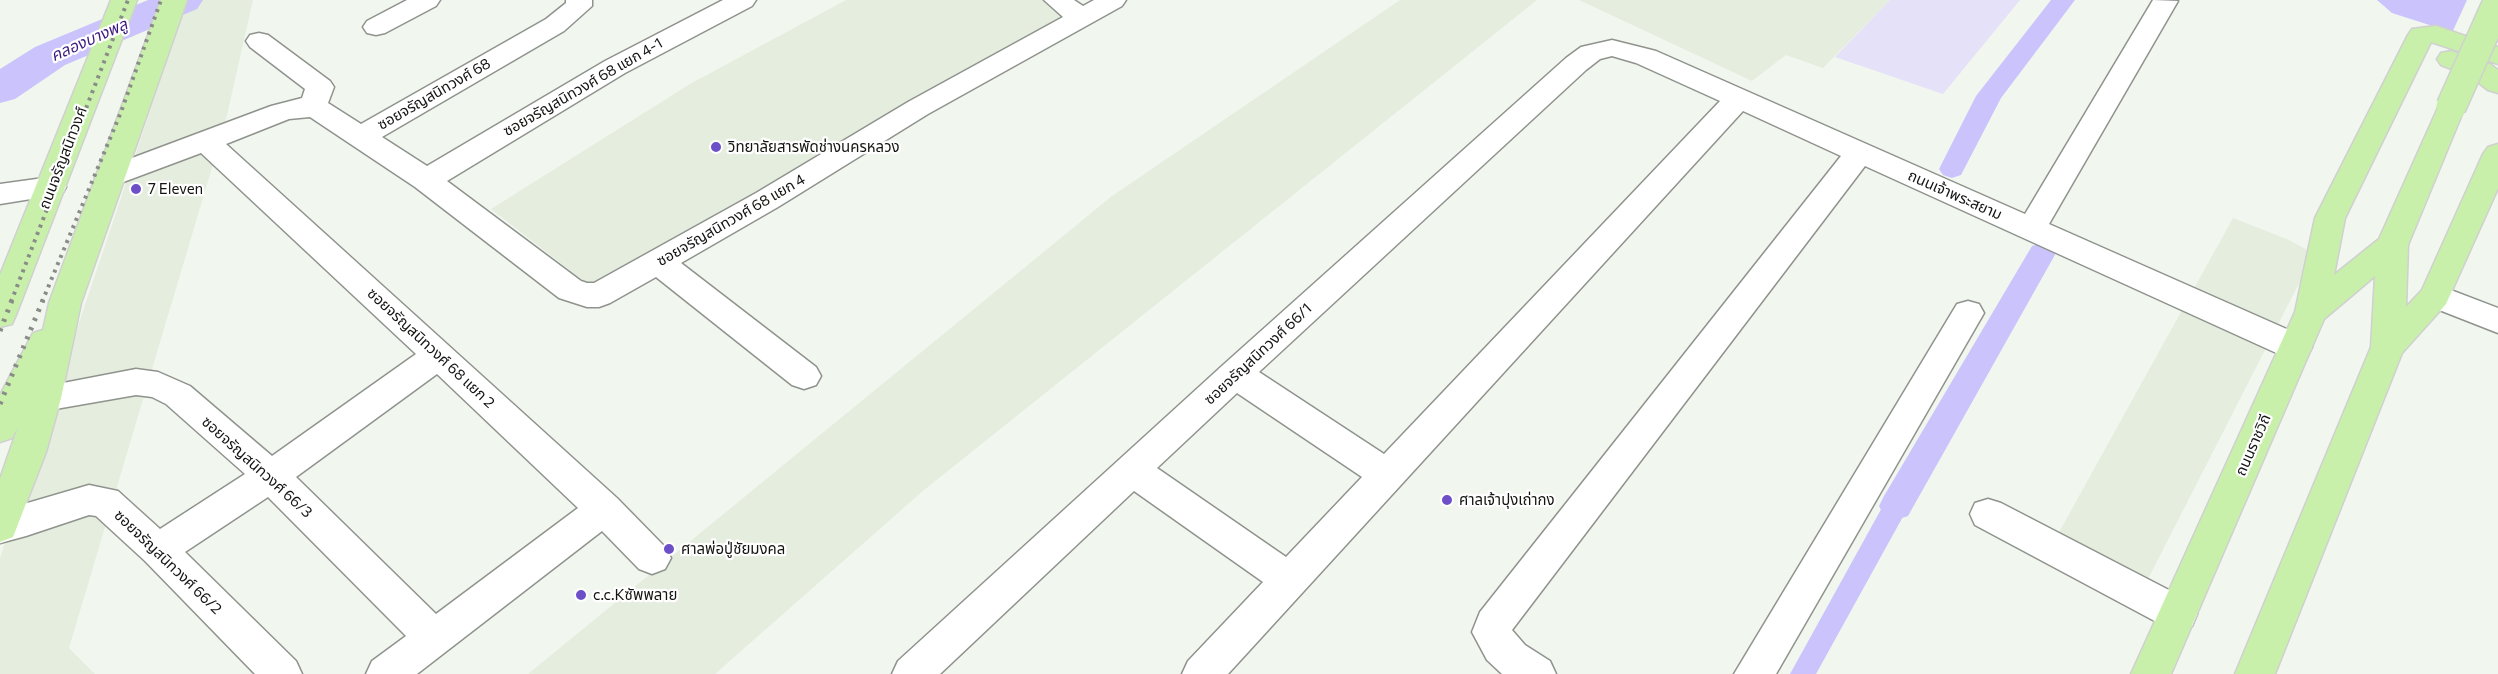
<!DOCTYPE html>
<meta charset="utf-8">
<style>
body{margin:0}
canvas{display:block;background:#f1f6ef}
</style>
<canvas width="2498" height="674"></canvas>
<script>
const g = document.querySelector('canvas').getContext('2d');
g.lineJoin = 'round';
function fillPath(path, color) { g.fillStyle = color; g.fill(path, 'evenodd'); }
const shape = rows => new Path2D(rows.map(r => 'M' + r).join(''));
function trace(path, color, width, dash) { g.strokeStyle = color; g.lineWidth = width; g.lineCap = dash ? 'butt' : 'round'; g.setLineDash(dash || []); g.stroke(path); }
function label(font, color, halo, rows, align = 'center') {
  g.font = font + ' Commissioner,"Noto Sans Thai",sans-serif'; g.lineWidth = 4.5; g.setLineDash([]); g.textBaseline = 'middle'; g.strokeStyle = halo; g.fillStyle = color; for (const [text, x, y, turn = 0] of rows) {
    g.save(); g.translate(x, y); g.rotate((+turn || 0) * Math.PI / 180); g.textAlign = isNaN(turn) ? turn : align; if (halo) g.strokeText(text, 0, 0); g.fillText(text, 0, 0); g.restore();
  }
}
const built = shape([
 [197,0,253,0,225,124,69,648,95,674,0,674,0,558,185,7],
 [846,0,1048,0,1070,16,600,285,585,282,491,209,690,84],
 [1400,0,1537,0,924,490,715,674,528,674,1112,196],
 [1579,0,1890,0,1823,68,1786,55,1752,81],
 [2233,218,2289,240,2314,254,2147,581,2058,534]
]);
const green = shape([
 [1890,0,2020,0,1943,94,1835,57]
]);
const water = shape([
 [2377,0,2498,0,2498,47,2392,13],
 [1905,466,1926,475,1816,674,1790,674]
]);
const pier = shape([
 [2467,0,2498,0,2498,50,2451,35]
]);
const canal = shape([
 [2051,0,2075,0,2001,98,1961,175,1952,178,1943,175,1939,169,1976,96,2051,0],
 [2042,243,2052,246,2056,253,1908,516,1896,520,1884,516,1879,506,1884,496,2032,246,2042,243]
]);
const river = shape([
 [148,0,203,0,197,9,65,65,15,99,0,103,0,69,35,47,148,0]
]);
const minor = shape([
 [407,0,440,0,436,6,385,33,376,35,367,33,363,27,367,21,407,0],
 [566,0,592,0,592,6,564,31,382,137,427,166,605,61,723,0,756,0,752,6,625,73,447,181,581,281,587,283,594,283,756,193,908,102,1063,17,1044,0,1074,0,1083,6,1094,0,1126,0,1122,6,928,114,778,207,681,263,816,367,821,376,816,385,804,389,792,385,656,277,610,303,599,307,587,307,559,298,415,187,310,117,289,119,226,144,617,498,665,547,671,558,665,569,652,574,639,569,602,531,417,674,366,674,372,661,406,636,268,497,185,552,296,661,302,674,255,674,145,561,96,516,89,515,26,536,0,543,0,511,89,485,118,491,160,529,245,474,166,404,152,397,136,395,44,411,32,407,27,398,32,389,136,369,158,372,190,386,272,456,416,354,201,153,110,187,100,184,95,177,100,170,271,106,302,98,305,89,250,47,246,41,250,35,259,33,268,35,330,81,334,87,328,103,361,124,546,19,566,3,566,0],
 [437,374,578,508,436,614,296,477,437,374],
 [2153,0,2178,1,2049,224,2307,338,2312,347,2307,356,2295,360,2283,356,1865,166,1512,630,1525,645,1550,661,1556,674,1502,674,1487,660,1472,632,1480,612,1841,156,1743,111,1228,674,1182,674,1188,661,1263,582,1134,491,940,674,892,674,898,661,1223,365,1566,58,1581,47,1612,40,1656,51,2025,214,2153,0],
 [1612,56,1636,63,1720,101,1384,454,1259,372,1586,70,1600,59,1612,56],
 [1237,393,1362,477,1286,557,1157,468,1237,393],
 [51,177,62,180,66,187,62,194,0,204,0,184,51,177],
 [2435,284,2498,308,2498,333,2424,304,2419,296,2424,288,2435,284],
 [1968,301,1979,304,1984,313,1776,674,1734,674,1957,304,1968,301],
 [1988,499,2001,503,2192,602,2197,614,2192,626,2178,631,2164,626,1975,525,1970,514,1975,503,1988,499]
]);
const major = shape([
 [111,0,137,0,16,315,12,324,0,327,0,275,111,0],
 [161,0,187,0,81,303,61,398,46,452,13,537,0,542,0,479,18,427,12,438,0,442,0,395,33,333,43,330,49,303,161,0],
 [2436,26,2498,47,2498,64,2431,42,2345,218,2334,275,2379,239,2441,101,2451,98,2461,101,2465,107,2408,245,2406,307,2422,290,2483,154,2488,147,2498,144,2498,188,2446,304,2402,353,2275,674,2235,674,2371,347,2375,276,2324,319,2171,674,2131,674,2295,312,2315,218,2408,35,2412,29,2436,26],
 [2451,51,2490,64,2498,70,2498,93,2488,90,2470,76,2441,65,2437,59,2441,53,2451,51]
]);
const railFar1 = shape([
 [11,302,128,0],
 [42,302,121,112,161,0]
]);
const rail = shape([
 [0,331,12,300],
 [0,404,43,300]
]);
const majorBridge = shape([
 [2451,107,2498,2]
]);
const markers = [
 [716,147,6,"#6d4fc8"],
 [136,189,6,"#6d4fc8"],
 [1447,500,6,"#6d4fc8"],
 [669,549,6,"#6d4fc8"],
 [581,595,6,"#6d4fc8"]
];
const streetNames = [
 ["ซอยจรัญสนิทวงศ์ 68 แยก 4-1",583,87,-30],
 ["ซอยจรัญสนิทวงศ์ 68",434,94,-30],
 ["ถนนจรัญสนิทวงศ์",63,158,-69],
 ["ถนนเจ้าพระสยาม",1955,195,24],
 ["ซอยจรัญสนิทวงศ์ 68 แยก 4",731,220,-30],
 ["ซอยจรัญสนิทวงศ์ 68 แยก 2",431,348,43],
 ["ซอยจรัญสนิทวงศ์ 66/1",1258,354,-43],
 ["ถนนราชวิถี",2253,445,-66],
 ["ซอยจรัญสนิทวงศ์ 66/3",257,467,42],
 ["ซอยจรัญสนิทวงศ์ 66/2",168,562,44]
];
const poiNames = [
 ["วิทยาลัยสารพัดช่างนครหลวง",728,147],
 ["7 Eleven",148,189],
 ["ศาลเจ้าปุงเถ่ากง",1459,500],
 ["ศาลพ่อปู่ชัยมงคล",681,549],
 ["c.c.Kซัพพลาย",593,595]
];
const waterNames = [
 ["คลองบางพลู",89,40,-24]
];
fillPath(built, '#e5eddf');
fillPath(green, '#e4e1f9');
fillPath(water, '#cbc4fc');
fillPath(pier, '#f1f6ef');
fillPath(canal, '#cbc4fc');
fillPath(river, '#cbc4fc');
trace(minor, '#8f938d', 3);
trace(major, '#d0d0d0', 3);
fillPath(minor, '#fff');
fillPath(major, '#c8f0aa');
trace(railFar1, '#898c87', 4, [3, 5]);
trace(rail, '#898c87', 5, [3, 7]);
trace(majorBridge, '#d0d0d0', 32, []);
trace(majorBridge, '#c8f0aa', 29);
for (const [x, y, r, color] of markers) { const dot = new Path2D(); dot.arc(x, y, r, 0, 2 * Math.PI); g.fillStyle = color; g.fill(dot); trace(dot, '#fff', 2); }
label('15px', '#141513', '#fff', streetNames);
label('15px', '#141513', '#fff', poiNames, 'left');
label('italic 16px', '#3c1a81', '#fff', waterNames);
</script>
